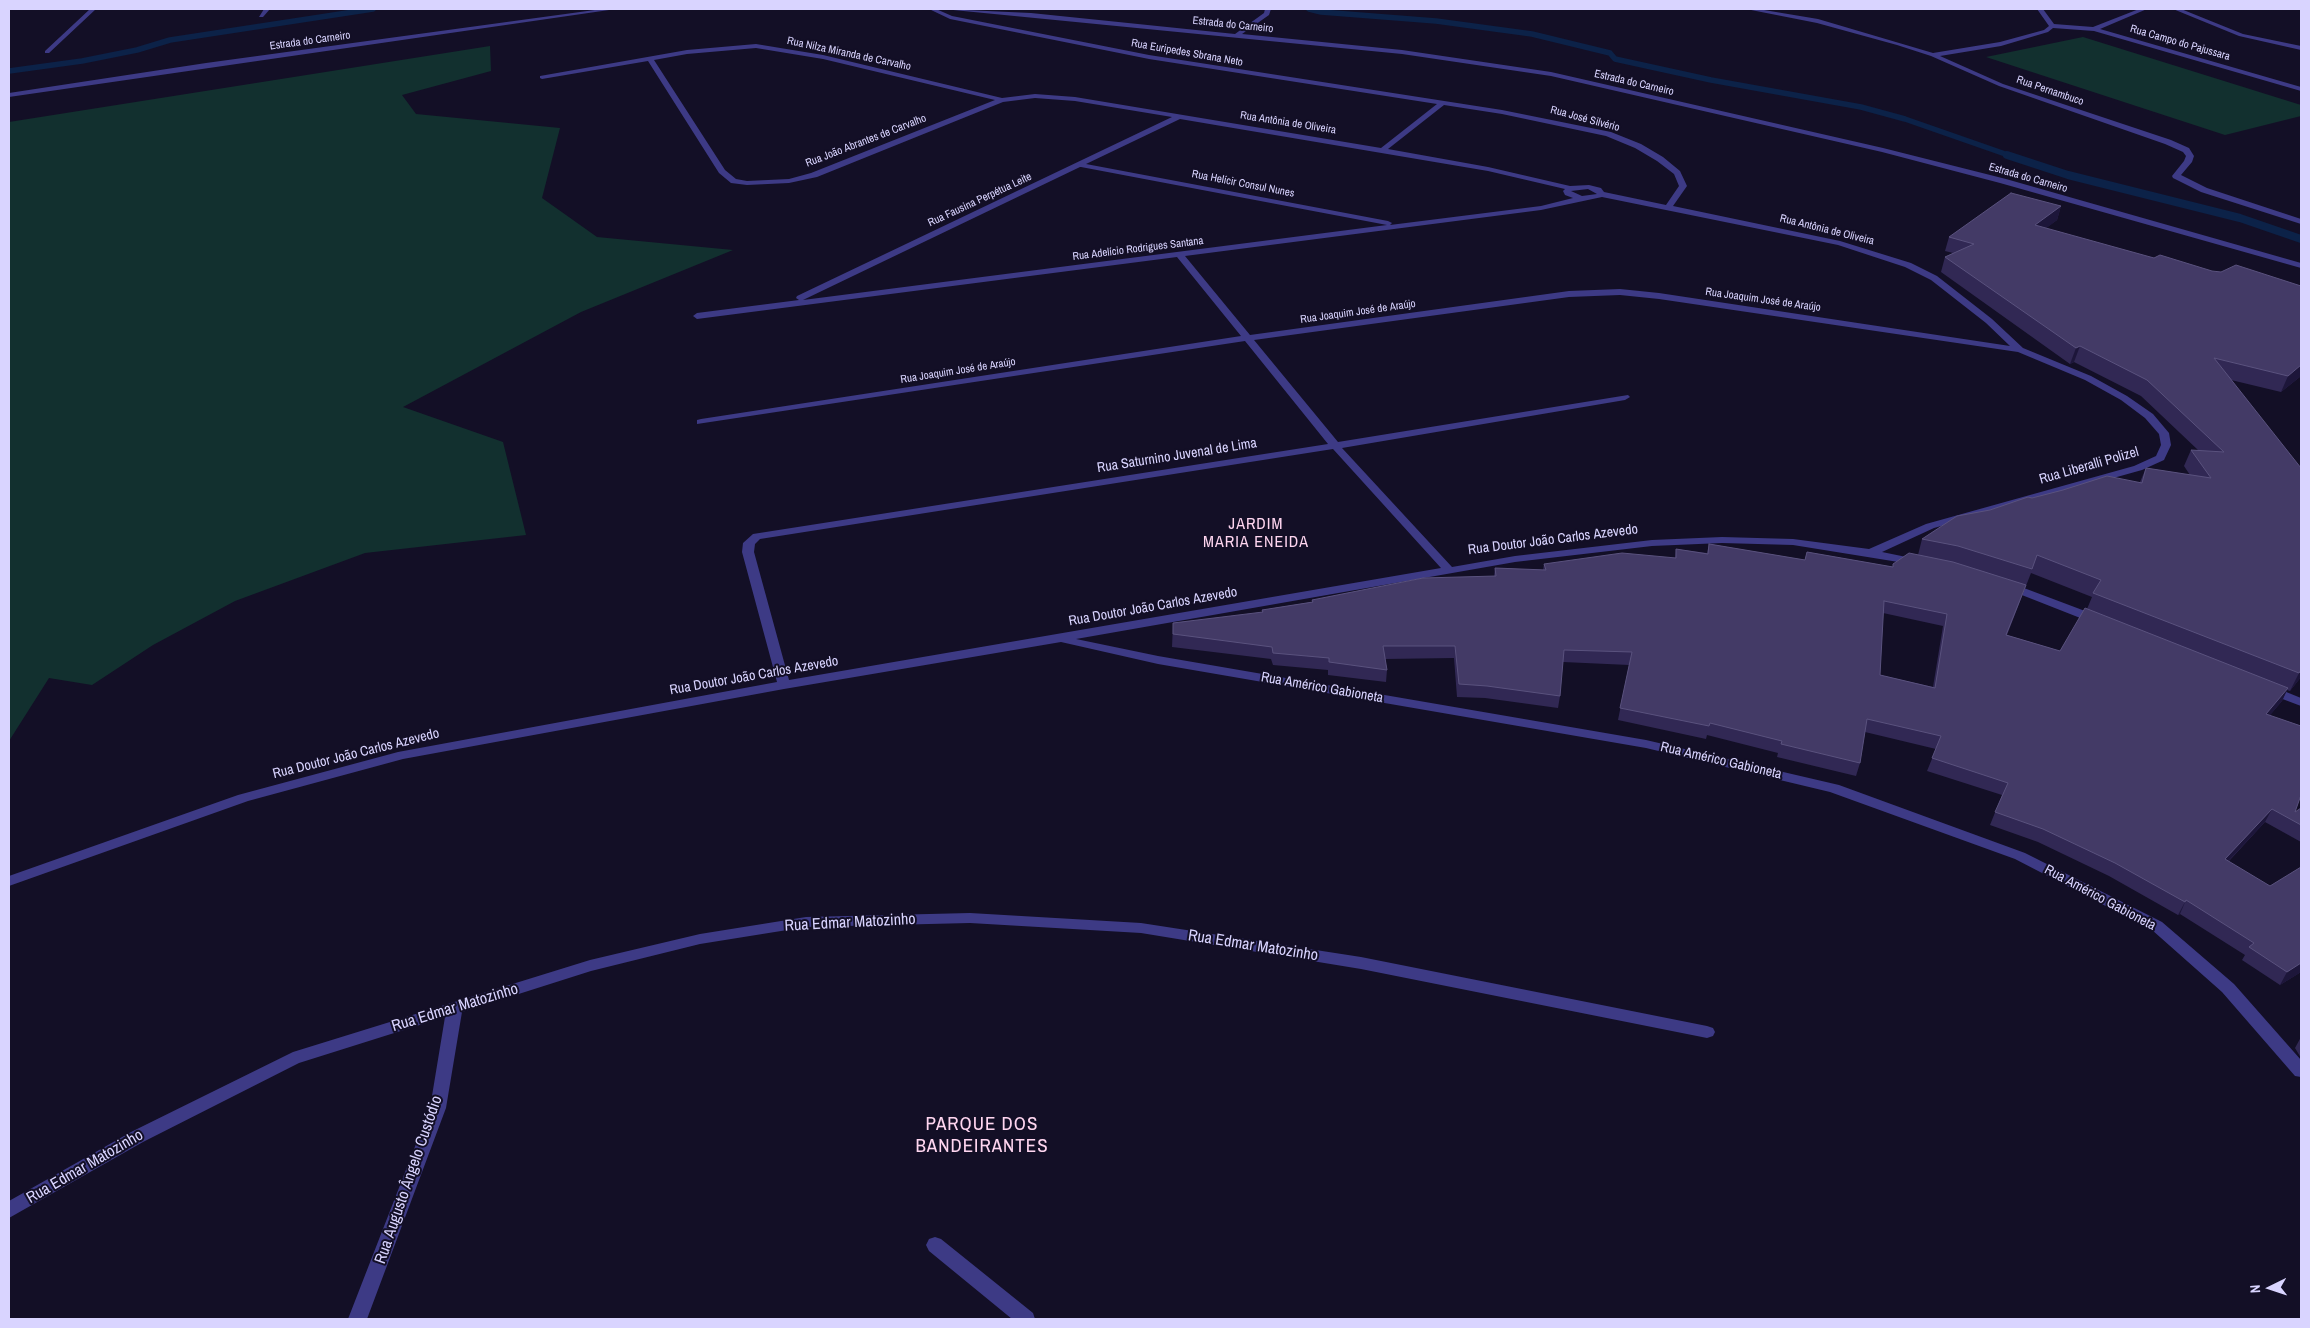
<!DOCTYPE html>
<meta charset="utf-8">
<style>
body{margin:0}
#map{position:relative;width:2310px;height:1328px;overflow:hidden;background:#130f26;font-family:"Archivo Narrow",sans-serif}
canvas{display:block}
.frame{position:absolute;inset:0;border:10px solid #d9d4ff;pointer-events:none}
.north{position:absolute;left:2245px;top:1263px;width:50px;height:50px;-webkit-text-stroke:4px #130f26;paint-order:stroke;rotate:266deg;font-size:14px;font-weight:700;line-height:20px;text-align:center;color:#d9d4ff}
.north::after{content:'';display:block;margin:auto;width:18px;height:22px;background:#d9d4ff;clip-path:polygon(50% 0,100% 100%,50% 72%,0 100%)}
</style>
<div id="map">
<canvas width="2310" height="1328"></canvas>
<div class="frame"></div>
<div class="north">N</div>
</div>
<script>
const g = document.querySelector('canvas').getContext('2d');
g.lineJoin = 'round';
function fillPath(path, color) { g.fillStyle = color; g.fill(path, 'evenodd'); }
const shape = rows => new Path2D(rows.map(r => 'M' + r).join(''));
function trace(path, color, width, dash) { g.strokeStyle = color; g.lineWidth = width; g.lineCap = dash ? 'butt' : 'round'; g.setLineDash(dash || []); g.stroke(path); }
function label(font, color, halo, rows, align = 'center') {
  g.font = font + ' "Archivo Narrow",sans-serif'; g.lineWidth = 4; g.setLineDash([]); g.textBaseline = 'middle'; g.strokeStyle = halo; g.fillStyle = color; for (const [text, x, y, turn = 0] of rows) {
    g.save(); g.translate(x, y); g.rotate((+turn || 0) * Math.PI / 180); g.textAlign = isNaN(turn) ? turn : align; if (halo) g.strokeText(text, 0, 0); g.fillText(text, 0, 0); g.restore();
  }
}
const green = shape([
 [2083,37,2301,105,2301,116,2225,135,1986,57],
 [490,46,491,71,402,95,416,114,560,128,542,198,597,237,733,250,581,312,403,407,503,442,526,535,365,553,235,601,153,645,92,685,49,678,9,741,9,122]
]);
const streamFar1 = shape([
 [1309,9,1321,12,1436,21,1532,34,1610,53,1615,59,1711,80,1861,107,1905,119,2011,156],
 [9,71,82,61,137,50,170,40,373,9]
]);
const stream = shape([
 [2007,155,2068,175,2240,218,2301,239]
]);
const minor = shape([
 [90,9,96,9,49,53,45,53,45,51,90,9],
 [264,9,270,9,263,17,259,17,264,9],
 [602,9,616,9,9,97,9,93,206,63,602,9],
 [929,9,936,9,952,16,1149,55,1502,110,1611,132,1641,144,1663,157,1680,171,1687,186,1673,206,1840,241,1911,263,1937,276,1992,319,2023,348,2091,376,2127,396,2153,414,2169,433,2171,445,2164,460,2142,470,1934,528,1882,552,1921,560,1923,562,1917,565,1793,545,1722,543,1652,546,1515,562,1076,639,1158,656,1646,740,1839,785,2025,853,2162,922,2234,984,2301,1060,2301,1077,2295,1076,2222,992,2152,930,2015,859,1830,792,1646,748,1158,664,1061,642,784,689,403,759,248,801,9,886,9,876,238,795,398,752,777,682,742,552,743,543,753,534,1328,444,1245,341,697,424,697,420,701,419,1241,336,1177,257,697,319,693,316,697,313,799,300,796,298,797,296,1172,117,1075,101,1035,98,1003,102,817,177,789,183,747,185,731,183,719,173,648,61,542,79,540,78,540,76,687,50,756,44,823,55,1002,98,1035,94,1075,97,1381,148,1437,104,1149,59,950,19,929,9],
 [756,48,823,59,995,100,811,173,789,179,747,181,736,179,725,170,654,60,687,54,756,48],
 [1444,105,1502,114,1606,136,1635,148,1657,161,1674,174,1679,186,1666,205,1604,192,1601,188,1589,185,1570,186,1488,167,1388,149,1444,105],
 [1180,119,1488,171,1565,189,1563,191,1565,195,1573,198,1541,206,1390,225,1392,223,1388,221,1086,164,1180,119],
 [1080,167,1081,167,1387,225,803,300,1080,167],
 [1588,189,1597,194,1582,196,1571,191,1588,189],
 [1602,197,1838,245,1905,267,1931,280,1986,323,2010,346,1659,293,1620,289,1569,291,1250,335,1185,256,1541,210,1602,197],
 [1620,295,1659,299,2018,352,2085,380,2121,400,2145,418,2159,434,2161,445,2156,456,2134,466,1926,524,1869,549,1793,539,1722,537,1652,540,1515,556,1452,567,1342,448,1625,400,1630,397,1628,395,1338,442,1254,340,1569,297,1620,295],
 [1333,449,1441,568,789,680,754,552,755,544,760,539,1333,449],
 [943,9,1031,13,1235,34,1264,13,1265,9,1271,9,1269,15,1242,34,1402,50,1551,72,1883,148,2006,179,2301,263,2301,268,2000,183,1882,152,1551,76,1402,54,943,9],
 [1746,9,1758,9,1818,19,1933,53,2000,42,2044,30,2049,26,2037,9,2043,9,2054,24,2093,27,2139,9,2147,9,2100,29,2301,87,2301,91,2094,31,2053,28,2048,32,2001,46,1940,56,2003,84,2171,140,2189,148,2194,156,2192,162,2181,175,2207,188,2301,219,2301,224,2201,192,2173,178,2172,176,2184,161,2186,156,2183,152,2165,144,1999,86,1931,56,1897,45,1817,23,1746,9],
 [2173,9,2181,9,2243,34,2301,46,2301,50,2239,36,2173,9],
 [2008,582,2101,617,2103,620,2101,623,2093,623,2004,588,2002,586,2008,582],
 [2269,685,2301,698,2301,706,2264,692,2263,689,2269,685],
 [970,913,1141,923,1361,957,1707,1026,1713,1028,1715,1032,1713,1036,1707,1038,1361,969,1141,933,970,923,806,927,700,944,591,971,462,1012,446,1108,367,1319,348,1319,430,1108,445,1017,299,1063,143,1142,9,1218,9,1201,131,1132,293,1052,590,960,700,934,806,917,970,913],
 [935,1237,941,1239,1033,1313,1035,1319,1012,1319,929,1251,926,1245,929,1239,935,1237]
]);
const wall = shape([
 [2061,206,2057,220,2046,228,2301,376,2281,392,2231,380,2301,677,2290,691,2287,690,2282,701,2270,715,2295,812,2301,808,2301,842,2265,822,2229,861,2301,972,2280,985,2242,960,2245,955,2180,914,2178,915,2109,876,2038,842,1990,825,2002,795,1927,771,1936,749,1865,732,1860,763,1856,776,1777,757,1778,753,1707,735,1706,739,1618,720,1629,665,1563,662,1560,696,1558,708,1485,698,1457,697,1454,658,1385,659,1387,670,1386,682,1328,675,1328,670,1273,665,1271,659,1172,647,1173,623,1262,613,1262,610,1312,602,1312,600,1494,576,1495,568,1543,570,1544,564,1675,558,1676,549,1707,553,1709,544,1805,560,1807,552,1893,567,1893,564,1918,555,1922,539,1990,510,2032,498,2140,482,2146,468,2190,475,2184,466,2191,450,2198,450,2141,396,2074,362,2070,364,1941,272,1945,257,1953,253,1945,251,1949,237],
 [2031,573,2092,597,2087,609,2060,651,2007,635],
 [1883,613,1943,626,1933,687,1880,675],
 [2301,1037,2301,1058,2295,1048]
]);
const shadedWall = shape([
 [2061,206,2057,220,2031,240,2035,225],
 [2080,346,2074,362,2070,364,2076,348],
 [2301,365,2301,376,2281,392,2288,376],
 [2301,670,2301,677,2290,691,2299,673],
 [2288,688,2282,701,2260,727,2266,714],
 [2272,809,2265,822,2218,872,2225,859],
 [2186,900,2180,914,2178,915,2185,902],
 [2301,963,2301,972,2280,985,2287,972]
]);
const building = shape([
 [2011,193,2061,206,2035,225,2154,258,2160,255,2212,271,2221,272,2236,265,2301,286,2301,365,2288,376,2214,358,2301,468,2301,670,2299,673,2093,593,2101,580,2037,555,2032,569,1958,546,1922,539,1957,516,1990,510,2028,497,2032,498,2063,490,2107,476,2142,483,2146,468,2211,478,2191,450,2224,452,2147,380,2080,346,2076,348,1945,257,1974,244,1949,237,2011,193],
 [1709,544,1805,560,1807,552,1893,567,1893,564,1909,553,1953,562,2026,585,2006,635,2060,651,2085,608,2288,688,2266,714,2301,726,2301,795,2295,812,2301,808,2301,825,2272,809,2225,859,2270,886,2301,867,2301,963,2287,972,2249,947,2254,943,2186,900,2185,902,2115,863,2043,829,1995,812,2008,783,1932,758,1941,736,1867,719,1860,763,1781,744,1782,741,1710,723,1709,726,1620,708,1632,652,1564,650,1560,696,1487,686,1459,684,1455,646,1383,646,1387,670,1329,662,1329,658,1273,653,1272,647,1173,634,1173,623,1263,612,1262,610,1313,602,1312,600,1423,578,1496,576,1495,568,1546,570,1544,564,1622,553,1676,558,1676,549,1708,554,1709,544],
 [1884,601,1947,614,1935,688,1880,675,1884,601]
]);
const farStreetnames = [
 ["Estrada do Carneiro",1233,25,6],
 ["Estrada do Carneiro",310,41,-8],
 ["Rua Campo do Pajussara",2180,43,16],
 ["Rua Euripedes Sbrana Neto",1187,53,10],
 ["Rua Nilza Miranda de Carvalho",849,54,12],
 ["Estrada do Carneiro",1634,83,13],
 ["Rua Pernambuco",2050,91,19],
 ["Rua José Silvério",1585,119,15],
 ["Rua Antônia de Oliveira",1288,123,9],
 ["Rua João Abrantes de Carvalho",866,141,-21],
 ["Estrada do Carneiro",2028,178,16],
 ["Rua Helícir Consul Nunes",1243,184,11],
 ["Rua Fausina Perpétua Leite",980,200,-25],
 ["Rua Antônia de Oliveira",1827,230,14],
 ["Rua Adelício Rodrigues Santana",1138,249,-7],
 ["Rua Joaquim José de Araújo",1763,300,8],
 ["Rua Joaquim José de Araújo",1358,312,-8],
 ["Rua Joaquim José de Araújo",958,371,-9]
];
const streetNames = [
 ["Rua Saturnino Juvenal de Lima",1177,456,-9],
 ["Rua Liberalli Polizel",2089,466,-16],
 ["Rua Doutor João Carlos Azevedo",1553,540,-7],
 ["Rua Doutor João Carlos Azevedo",1153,607,-10],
 ["Rua Doutor João Carlos Azevedo",754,676,-10],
 ["Rua Américo Gabioneta",1322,688,10],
 ["Rua Doutor João Carlos Azevedo",356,754,-14],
 ["Rua Américo Gabioneta",1721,761,13],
 ["Rua Américo Gabioneta",2100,898,28]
];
const quarterNames = [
 ["JARDIM",1256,525],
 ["MARIA ENEIDA",1256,543]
];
const nearStreetnames = [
 ["Rua Edmar Matozinho",850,923,-3],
 ["Rua Edmar Matozinho",1253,946,9],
 ["Rua Edmar Matozinho",455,1008,-17],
 ["Rua Edmar Matozinho",85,1167,-30],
 ["Rua Augusto Ângelo Custódio",409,1180,-71]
];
const nearQuarternames = [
 ["PARQUE DOS",982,1125],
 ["BANDEIRANTES",982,1147]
];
fillPath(green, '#12302f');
trace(streamFar1, '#0c2248', 5.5);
trace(stream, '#0c2248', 8);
fillPath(minor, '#3d3a85');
fillPath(wall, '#312854');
fillPath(shadedWall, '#1d163a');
fillPath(building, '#433a66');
trace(building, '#5a527e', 1);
label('11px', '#d9d4ff', '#130f26', farStreetnames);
label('14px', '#d9d4ff', '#130f26', streetNames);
g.letterSpacing = '1px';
label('16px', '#ffd6f0', '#130f26', quarterNames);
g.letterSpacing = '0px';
label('16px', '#d9d4ff', '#130f26', nearStreetnames);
g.letterSpacing = '1px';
label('19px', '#ffd6f0', '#130f26', nearQuarternames);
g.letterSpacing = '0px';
</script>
